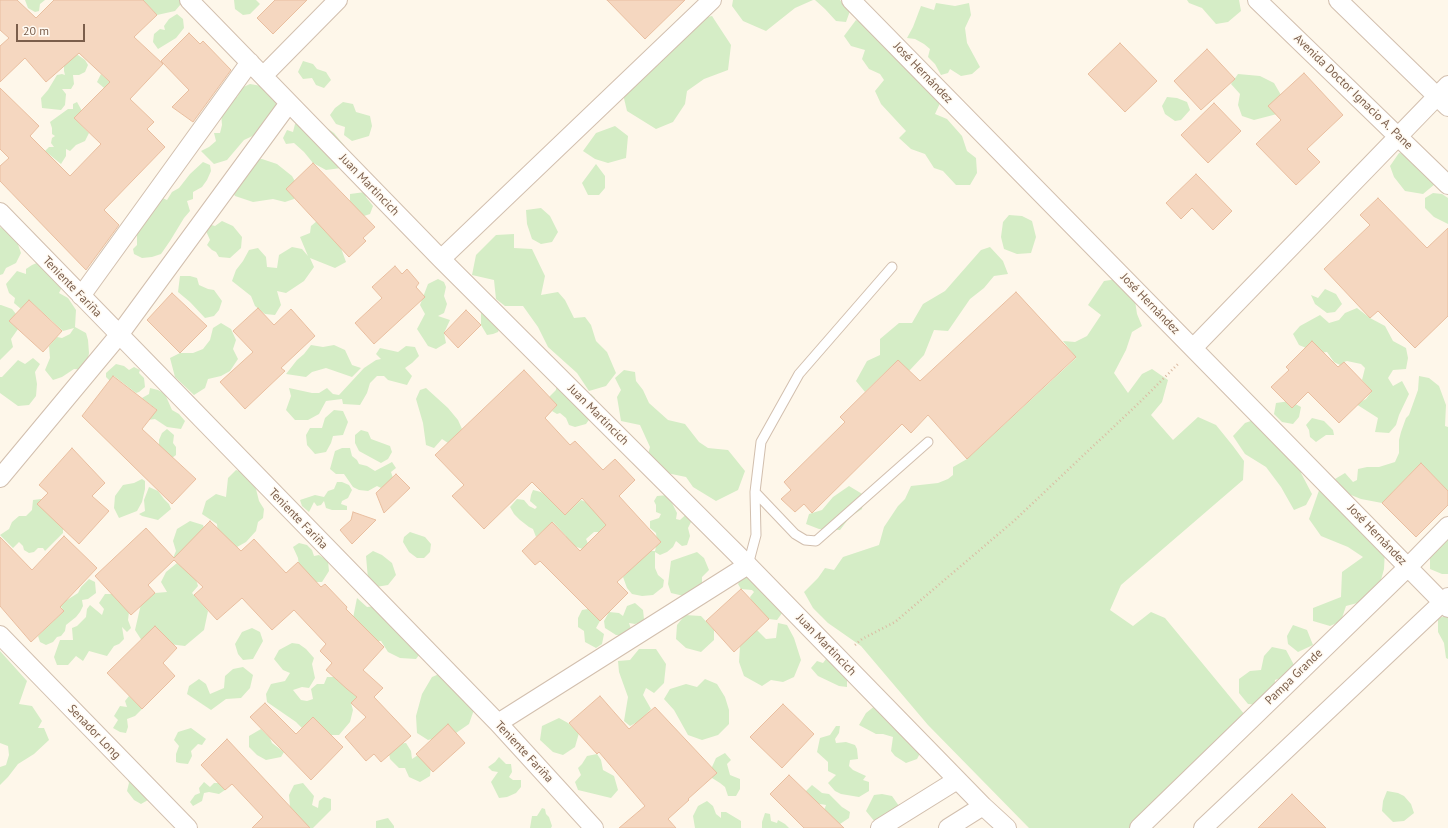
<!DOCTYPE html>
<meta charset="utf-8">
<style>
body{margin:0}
#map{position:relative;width:1448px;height:828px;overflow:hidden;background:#fef7ea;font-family:"PT Sans",sans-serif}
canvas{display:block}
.scale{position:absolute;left:16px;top:24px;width:69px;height:18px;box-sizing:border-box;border:2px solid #7b5e4b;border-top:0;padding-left:5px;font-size:12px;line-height:14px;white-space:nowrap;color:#7b5e4b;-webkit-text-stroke:3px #fffaf2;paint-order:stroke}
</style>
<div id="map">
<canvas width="1448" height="828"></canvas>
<div class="scale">20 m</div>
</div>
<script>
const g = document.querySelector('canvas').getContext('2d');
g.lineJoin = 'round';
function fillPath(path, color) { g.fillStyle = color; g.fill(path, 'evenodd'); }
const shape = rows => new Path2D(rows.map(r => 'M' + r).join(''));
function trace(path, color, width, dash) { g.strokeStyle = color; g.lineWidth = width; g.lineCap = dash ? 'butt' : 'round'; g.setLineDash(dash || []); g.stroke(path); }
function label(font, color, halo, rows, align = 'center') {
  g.font = font + ' "PT Sans",sans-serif'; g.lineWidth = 3; g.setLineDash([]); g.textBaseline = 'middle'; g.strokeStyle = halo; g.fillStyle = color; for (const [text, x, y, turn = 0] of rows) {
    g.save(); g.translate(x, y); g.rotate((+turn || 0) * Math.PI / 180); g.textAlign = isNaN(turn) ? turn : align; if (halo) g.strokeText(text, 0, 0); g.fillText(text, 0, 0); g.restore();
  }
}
const green = shape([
 [25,0,45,0,40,4,39,11,35,12,28,8],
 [143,0,179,0,181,4,175,11,157,15],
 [234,0,256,0,260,4,250,14,243,15,235,9],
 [733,0,813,0,795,8,766,31,743,21,732,6],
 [815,0,840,0,850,11,846,22,836,21,825,9],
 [1187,0,1239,0,1241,11,1228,22,1216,24,1202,8,1189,3],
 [936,3,955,6,969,3,971,15,965,28,967,43,980,67,972,74,961,76,950,69,948,73,941,75,935,64,928,57,930,49,924,44,915,39,907,38,913,27,921,6,934,10],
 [177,14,183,19,184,28,176,38,158,49,153,42,154,34,160,29,165,30,164,26,169,19],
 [712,16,731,45,728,70,704,79,687,91,685,104,673,122,656,129,627,111,622,90,689,21],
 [856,20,868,25,941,101,935,114,947,119,962,136,967,151,976,158,977,173,970,185,956,185,943,171,934,168,925,154,911,149,899,138,906,131,881,104,875,91,884,80,880,74,869,69,862,59,865,50,851,46,844,36],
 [78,55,85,60,88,65,85,72,79,75,73,75,74,84,71,89,62,89,66,94,65,105,61,110,42,108,41,98,48,90,57,75,62,74,65,75,64,71,64,62,68,56],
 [303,61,313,64,317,69,326,72,331,80,324,88,316,85,312,78,303,79,298,72],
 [101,74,113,85,110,93,97,82],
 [1238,74,1260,76,1274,83,1281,95,1277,114,1254,120,1242,116,1238,105,1240,94,1231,84],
 [250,84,267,87,277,98,276,108,259,133,244,140,227,160,214,164,201,151,209,147,216,141,214,133,220,133,222,125,221,113,230,101,238,96,239,89],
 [1167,97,1177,98,1187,102,1190,110,1181,120,1175,121,1165,114,1162,106],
 [77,102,82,111,74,118,89,133,85,141,76,145,70,151,66,149,66,156,61,164,45,151,49,147,54,147,51,143,52,138,55,136,52,134,52,128,50,122,68,109,73,109,73,104],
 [343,102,353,104,356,112,370,116,372,126,369,136,352,141,344,135,345,127,336,124,330,115,335,108],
 [310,116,334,133,344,145,348,153,341,168,326,170,313,163,304,152,294,143,286,144,283,138,287,130,293,132,295,124,299,121],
 [615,126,628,136,626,158,608,163,595,159,583,151,596,133],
 [1399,153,1411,154,1435,184,1423,194,1405,191,1394,177,1390,166],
 [245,158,262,159,277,164,292,176,297,185,294,199,285,202,273,199,253,202,235,196,229,185],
 [203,162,210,165,211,171,207,180,202,187,193,192,193,199,187,201,190,211,184,218,170,241,161,254,152,257,142,258,134,254,133,249,137,245,137,229,160,197,167,200,172,192,179,188,190,174],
 [596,164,605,176,605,188,599,195,588,195,582,183],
 [365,192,366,197,373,206,370,214,361,217,350,206,350,194],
 [1433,193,1442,194,1448,198,1448,224,1434,217,1425,208,1425,198],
 [541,208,550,216,558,232,552,242,541,244,532,239,527,224,526,210],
 [1009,215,1022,216,1032,221,1036,237,1031,253,1017,254,1004,249,1001,237,1003,222],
 [222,221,233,226,242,237,241,248,230,258,219,257,216,252,212,250,207,245,210,240,206,231,208,224,215,226],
 [317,221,341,248,346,262,335,268,310,258,314,267,304,281,286,293,277,291,281,305,275,315,265,314,255,306,251,296,232,281,236,270,243,261,249,250,258,248,266,257,267,267,277,268,279,255,292,247,302,249,308,256,300,237,310,233,311,226],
 [0,227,15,236,21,253,16,263,6,268,3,274,0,275],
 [514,234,514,248,532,249,545,276,541,295,558,292,565,300,574,318,585,317,591,325,596,341,607,352,616,373,606,386,589,391,577,373,548,347,538,327,523,306,505,306,496,299,494,280,472,275,476,255,496,235],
 [990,247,1003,261,1008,274,994,276,984,288,970,299,948,331,934,330,924,355,909,371,898,360,865,392,856,381,867,361,880,355,880,339,899,323,912,323,923,304,945,291,981,250],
 [39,262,65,281,59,293,68,298,76,310,75,327,86,333,88,340,89,353,86,370,74,369,62,377,53,380,45,370,50,358,49,346,57,337,62,338,70,334,74,328,63,331,29,300,21,309,14,303,15,298,9,293,6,284,17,271,26,274,26,269,32,265],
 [180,276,190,276,197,278,199,285,208,289,214,290,222,301,219,310,214,316,205,318,190,302,178,292],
 [1124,278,1134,294,1137,314,1142,326,1132,332,1126,350,1114,373,1128,393,1142,374,1152,369,1168,380,1162,402,1151,415,1173,440,1198,417,1216,425,1233,446,1244,461,1243,480,1121,585,1110,610,1133,626,1151,612,1165,618,1245,715,1131,828,1029,828,928,725,861,646,828,623,813,608,804,592,818,578,825,568,834,570,843,557,879,545,884,527,898,506,905,499,911,486,938,483,948,479,953,475,953,467,967,459,1076,358,1063,341,1075,342,1087,336,1101,315,1088,305,1104,281],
 [438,279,444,282,446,287,444,296,447,304,444,313,438,316,450,320,444,333,446,343,436,349,428,346,417,329,425,314,420,305,428,284],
 [1325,289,1336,294,1342,304,1335,312,1327,313,1315,304,1311,295,1318,298],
 [0,305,1,305,12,309,16,314,9,321,18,329,11,339,13,347,0,360],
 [481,308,502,321,498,332,493,334,487,335,481,325],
 [1357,308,1370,318,1385,326,1393,341,1406,348,1408,358,1406,369,1393,370,1388,378,1393,386,1402,381,1409,394,1399,415,1396,425,1389,433,1375,432,1378,418,1356,404,1366,399,1372,391,1362,380,1365,368,1361,364,1347,361,1344,362,1342,366,1334,362,1327,352,1318,353,1299,345,1293,334,1300,326,1320,315,1329,323,1339,320,1345,313],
 [221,323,231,329,236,340,233,349,238,359,230,371,221,376,208,379,205,388,194,395,175,377,170,358,180,353,193,353,203,349,210,340,213,328],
 [311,345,323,347,334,345,345,350,352,365,361,368,352,377,326,368,312,372,306,377,286,374,297,360,304,354],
 [406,346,415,347,419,356,412,363,405,368,412,376,407,385,388,380,384,376,377,376,370,383,367,393,360,405,343,404,342,399,326,401,319,414,308,420,295,420,286,410,291,396,289,388,312,393,319,393,327,388,333,394,339,395,364,368,376,360,381,359,376,354,380,348,398,352],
 [33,358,40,364,35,372,37,384,36,396,29,405,18,406,0,393,0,377,2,377,18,360,25,364],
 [116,364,124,366,129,370,134,367,140,370,139,373,144,378,145,387,139,392,136,393,114,376,110,381,106,377,106,373],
 [624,370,635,372,636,381,643,390,649,403,668,420,685,424,699,442,708,448,728,450,745,471,738,490,716,501,693,487,686,477,662,472,647,458,650,447,640,425,621,421,617,397,621,390,615,378],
 [1419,376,1429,378,1439,386,1446,405,1445,426,1448,427,1448,491,1421,463,1382,503,1361,499,1346,493,1385,549,1384,569,1376,598,1346,606,1341,621,1330,626,1313,621,1313,608,1341,597,1342,572,1363,557,1348,547,1321,536,1309,519,1323,479,1343,490,1335,479,1345,473,1353,482,1357,480,1358,469,1367,467,1379,467,1395,462,1399,453,1399,440,1401,432,1406,418,1409,415,1418,390],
 [567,378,578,383,579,394,585,400,591,394,595,398,593,414,586,424,575,427,569,425,566,418,560,413,557,414,552,411,557,405,549,397,556,390,557,382],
 [150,388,158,390,165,394,172,410,179,414,185,421,181,429,167,427,155,419,148,420,156,409,142,398,149,394],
 [426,388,448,408,458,420,462,429,448,443,442,439,434,448,426,445,423,423,416,399,420,390],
 [1290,401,1301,407,1299,417,1293,424,1282,422,1274,414,1276,403],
 [334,410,343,411,348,422,343,435,333,436,331,443,326,452,315,454,307,445,306,435,310,428,322,428,325,418],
 [1268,415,1313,460,1301,473,1312,494,1306,505,1294,510,1281,487,1266,467,1245,454,1233,436,1245,423],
 [1312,418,1324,421,1333,430,1334,435,1326,435,1316,442,1310,437,1309,430,1306,425],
 [167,429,174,435,173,443,176,447,176,455,172,458,159,446,159,440,162,433],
 [361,430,368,432,371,439,390,446,392,452,388,459,381,463,359,451,355,443,355,435],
 [342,448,350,448,352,456,357,460,359,464,367,466,375,471,392,462,396,468,391,472,393,478,385,487,381,488,377,486,368,491,359,490,353,487,344,474,336,474,330,469,335,451],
 [236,470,246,473,255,485,259,501,264,509,263,518,258,522,256,531,246,542,237,547,218,535,217,524,202,514,206,501,216,494,226,497,228,478],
 [142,479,145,481,145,489,142,502,137,511,119,518,114,508,115,496,123,485,134,483],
 [337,482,342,482,349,485,352,490,348,498,342,501,341,504,347,506,347,510,332,510,326,508,324,501,321,505,317,506,314,502,309,512,302,506,300,500,315,495,324,497,328,491,334,489],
 [849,486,864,495,862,509,850,517,840,530,819,529,806,524,809,514,822,510,833,497],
 [149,487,158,491,164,499,169,504,171,509,158,520,142,516,139,514,145,511,144,500],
 [533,490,541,492,545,495,565,515,581,500,593,505,617,524,600,532,594,532,586,539,589,546,585,550,566,543,566,536,553,522,536,537,533,529,529,527,520,520,514,514,510,507,517,499,524,500,529,506,535,509,537,507,530,501,531,495],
 [668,495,677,513,676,519,680,520,693,508,692,520,688,528,690,536,687,545,682,546,676,541,673,547,667,552,660,555,655,552,655,568,658,575,664,580,663,587,653,595,642,596,632,594,627,588,623,577,649,551,655,551,657,542,656,533,650,528,650,521,659,518,661,514,656,512,656,505,654,501,657,496],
 [41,499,49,504,63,524,63,533,45,551,43,548,38,548,34,552,29,553,24,550,23,546,19,542,13,548,0,535,9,529,12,522,19,516,26,516,32,510,33,500],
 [190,521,203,525,206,533,183,563,173,558,176,551,173,541,177,529],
 [410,532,425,537,431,544,430,552,424,558,417,558,409,552,403,542,404,537],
 [1448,533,1448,574,1442,574,1430,569,1430,551],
 [299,543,307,545,312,550,314,556,319,555,328,561,329,571,322,582,314,582,299,566,298,558,293,547],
 [373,551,382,555,392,563,396,575,388,585,376,587,368,579,366,556],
 [697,552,704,558,709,570,702,577,702,583,696,592,688,597,671,593,668,584,671,561],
 [177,563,195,576,198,586,192,593,208,611,204,630,185,646,169,644,146,647,135,630,141,604,155,593,167,592,161,582,166,572],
 [754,571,788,605,777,620,760,618,754,610,750,597,754,592,752,590,741,589,738,584,742,577],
 [89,579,95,582,96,593,88,599,82,600,83,606,80,612,76,617,66,625,65,631,61,636,57,637,53,642,46,645,40,642,38,636,64,611,53,595,59,594,67,600,78,593,81,587],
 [105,594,112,594,129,612,128,620,131,628,127,632,122,627,124,639,119,644,114,646,107,656,89,651,83,661,76,656,68,665,57,665,54,657,60,640,73,640,72,628,77,626,86,617,87,609,90,605,102,615,104,609,99,603],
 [357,598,367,607,376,606,423,650,416,659,400,658,388,652,381,641,363,642,353,618],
 [635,603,643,610,644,619,641,622,635,624,629,623,631,629,627,635,616,635,605,628,604,621,609,612,619,613,623,616,627,606],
 [588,609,600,621,596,628,604,634,602,644,596,648,585,642,584,631,578,627,578,618,582,610],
 [685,615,701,616,714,630,714,640,701,652,686,648,676,639,677,625],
 [1446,616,1448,617,1448,659,1446,658,1444,643,1438,632,1438,618],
 [778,623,787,625,794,638,801,660,794,677,783,682,771,680,762,686,744,676,739,662,740,646,747,631,757,630,766,639,776,638],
 [1293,625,1307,630,1313,645,1298,652,1288,644,1287,636],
 [252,628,260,632,263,641,253,659,243,660,238,654,235,644,242,632],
 [292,643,299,644,306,649,314,658,312,664,315,678,309,688,302,687,293,690,301,700,307,701,313,699,311,689,317,684,324,684,327,677,334,677,357,697,351,703,353,710,350,722,339,735,331,735,313,717,302,728,296,722,267,702,266,694,271,684,285,681,290,673,283,670,274,659,279,650],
 [1272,647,1286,650,1294,665,1284,677,1275,680,1274,697,1258,705,1248,704,1239,693,1239,679,1250,671,1261,670,1264,656],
 [639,649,656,649,666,664,664,683,654,693,646,688,643,695,651,709,641,720,630,726,624,721,628,697,619,672,618,661,630,660],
 [0,651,27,681,19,704,32,706,42,721,38,728,44,728,49,740,34,754,18,764,8,777,0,785,0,767,6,765,9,755,8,746,0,743],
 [832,651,847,678,847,687,839,686,818,676,811,668,817,661,823,663],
 [243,667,253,675,250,688,241,698,226,699,211,710,187,694,189,686,199,679,206,684,210,694,224,688,225,676,233,669],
 [444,672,476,704,469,724,456,733,428,740,417,733,416,716,422,694,432,677],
 [705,679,717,684,725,697,729,710,729,724,718,735,702,740,688,735,674,710,664,699,670,689,686,684,697,687],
 [129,696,142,709,135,716,127,719,128,727,126,733,120,732,113,728,118,720,114,716,120,706,127,707,125,701],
 [881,701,924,746,917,759,906,763,895,756,891,751,893,737,883,734,876,734,859,725,866,713],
 [559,718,568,723,579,733,575,747,563,755,553,752,540,740,542,726],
 [836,726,840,726,839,733,835,739,836,743,846,742,855,745,857,749,858,759,850,760,849,766,853,770,866,776,863,780,869,782,869,791,859,797,841,794,835,791,828,783,836,775,828,771,828,762,817,752,820,738,830,735],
 [191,728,206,739,202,745,198,744,191,751,192,756,188,764,179,763,176,762,176,754,179,746,174,740,178,732],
 [261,729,270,738,272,743,284,752,281,757,266,760,257,755,249,747,249,736],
 [406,743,411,751,412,759,418,755,431,765,430,776,420,782,409,777,405,768,399,768,390,759,388,747,393,744],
 [725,753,731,760,727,764,730,775,740,779,740,789,736,796,728,796,725,787,720,783,712,778,712,767,716,758],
 [597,754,601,760,603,770,614,776,618,790,611,798,578,790,575,782,581,775,578,768,582,764,587,756],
 [499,757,506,764,511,764,512,772,509,777,513,780,521,780,521,787,516,793,507,797,499,798,491,782,498,772,492,771,488,767,495,762],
 [133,765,146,771,154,781,155,796,141,804,134,800,127,791,129,783,126,775],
 [204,782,210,787,214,783,219,783,225,790,219,794,209,792,204,793,202,801,193,806,190,802,195,795,200,793,199,788],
 [303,783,314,796,312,805,318,808,319,801,324,797,331,799,331,810,313,828,277,828,290,807,289,795,294,785],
 [812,785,822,793,829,794,842,807,850,812,849,818,840,824,823,813,826,805,814,803,804,793],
 [1387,791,1398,793,1404,796,1411,804,1414,813,1404,821,1393,822,1382,811,1383,801],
 [882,794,892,796,899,806,875,822,866,811,874,795],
 [707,801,713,806,716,814,721,818,721,812,726,812,741,821,741,828,695,828,693,816,698,806],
 [542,808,545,809,546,814,549,817,552,826,551,828,530,828,532,816,537,816],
 [765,813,770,814,771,821,777,823,778,820,785,824,789,828,762,828,762,822],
 [388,818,394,826,394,828,376,828,376,821]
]);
const building = shape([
 [0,0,17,0,36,18,54,0,143,0,157,15,134,37,163,64,130,99,154,122,147,129,165,147,104,210,119,225,86,270,0,181,0,166,9,158,0,149,0,88,39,126,30,136,70,176,101,144,74,118,110,82,79,53,46,82,25,58,0,82,0,46,9,38,0,30,0,0],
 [275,0,307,0,273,34,257,18,275,0],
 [607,0,685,0,645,39,607,0],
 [189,33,200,44,203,41,231,70,193,122,172,107,189,90,161,61,189,33],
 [1120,43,1157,81,1125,112,1088,74,1120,43],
 [1207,49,1235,79,1201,110,1174,81,1207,49],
 [1304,73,1343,115,1307,149,1320,162,1296,185,1256,144,1281,120,1268,106,1304,73],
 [1214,103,1241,131,1208,163,1181,135,1214,103],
 [313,163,375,227,363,238,366,241,349,257,286,189,313,163],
 [1196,174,1232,211,1213,230,1192,208,1181,219,1166,203,1196,174],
 [1378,198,1427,248,1448,228,1448,316,1415,348,1378,311,1370,318,1324,269,1370,225,1360,215,1378,198],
 [395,266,402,274,407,269,419,283,416,287,425,297,374,344,355,323,382,298,372,287,395,266],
 [1016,292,1076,357,967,459,928,415,911,433,902,424,812,513,804,504,795,512,781,499,791,490,784,482,845,422,840,417,898,360,920,381,1016,292],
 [172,293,207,326,180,353,147,320,172,293],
 [29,300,62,331,43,352,9,321,29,300],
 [258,308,274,325,291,309,315,336,281,368,285,371,245,409,220,382,253,352,233,331,258,308],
 [466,310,481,325,458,348,444,333,466,310],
 [1312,341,1338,367,1344,362,1372,391,1339,423,1308,392,1292,408,1271,387,1289,370,1286,367,1312,341],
 [524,370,557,405,545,418,570,445,575,441,603,470,615,459,635,480,619,496,661,542,617,582,628,593,600,621,540,561,535,565,522,551,552,522,580,551,606,525,582,498,565,515,532,482,484,529,452,496,464,485,435,455,524,370],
 [113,376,157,410,142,429,196,479,172,504,82,416,113,376],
 [72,448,105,483,92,496,109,511,79,544,37,504,48,493,39,485,72,448],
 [1421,463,1448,491,1448,505,1416,537,1382,503,1421,463],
 [396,474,410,488,384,513,376,493,396,474],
 [353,512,376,520,352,544,340,530,351,520,353,512],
 [210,521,241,551,254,539,286,573,298,562,321,587,325,584,347,607,346,609,384,647,363,670,383,688,374,697,411,736,381,762,374,754,366,761,345,737,366,717,351,703,357,697,347,689,326,670,332,663,320,651,326,644,294,610,272,630,242,598,217,620,194,595,203,587,174,560,148,585,155,593,131,615,95,576,146,528,174,558,210,521],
 [64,536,97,568,60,607,64,611,31,642,0,606,0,537,32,570,64,536],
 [741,589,769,619,734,652,706,621,741,589],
 [155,626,177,648,163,663,175,676,142,709,107,673,155,626],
 [600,696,629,729,655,707,717,773,688,799,689,800,668,819,676,828,619,828,645,806,599,752,597,754,569,723,600,696],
 [265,703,296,734,313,717,343,747,311,780,250,717,265,703],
 [783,704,814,734,782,768,750,737,783,704],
 [448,724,465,743,433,772,416,754,448,724],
 [227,739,310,828,252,828,263,817,232,784,225,790,201,765,227,739],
 [789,775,844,828,804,828,770,794,789,775],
 [1292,794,1326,828,1258,828,1292,794]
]);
const path = shape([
 [855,645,862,639,895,622,1015,520,1142,400,1179,363]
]);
const service = shape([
 [755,492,795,534,805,540,816,541,928,442],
 [748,565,756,535,755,492,761,442,799,374,892,267]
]);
const minor = shape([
 [189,0,441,259,748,565,983,806,1007,828],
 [851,0,1448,608],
 [1257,0,1448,185],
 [1338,0,1448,107],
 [263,76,338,0],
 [0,212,498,723,594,828],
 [441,259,712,0],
 [81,296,250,62],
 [1193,348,1448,85],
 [0,478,119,335,289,103],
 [0,635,188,828],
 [498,723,748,565],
 [880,828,957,780],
 [948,828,983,806],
 [1139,828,1408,567,1448,526],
 [1203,828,1448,597]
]);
const streetNames = [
 ["José Hernández",923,73,46],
 ["Avenida Doctor Ignacio A. Pane",1353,92,44],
 ["Juan Martincich",369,185,46],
 ["Teniente Fariña",72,287,46],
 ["José Hernández",1150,304,46],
 ["Juan Martincich",598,415,45],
 ["Teniente Fariña",298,519,46],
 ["José Hernández",1377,535,46],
 ["Juan Martincich",826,645,46],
 ["Pampa Grande",1294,677,-44],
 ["Senador Long",94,732,46],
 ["Teniente Fariña",524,752,47]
];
fillPath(green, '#d5edc6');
fillPath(building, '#f5d7c0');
trace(building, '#e9be9f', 1);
trace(service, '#d2bfae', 11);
trace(minor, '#d2bfae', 20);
trace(path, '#dbbaa2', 2.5, [1, 3]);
trace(service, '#fff', 9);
trace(minor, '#fff', 18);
label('12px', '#7b5e4b', '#fffaf2', streetNames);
</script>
